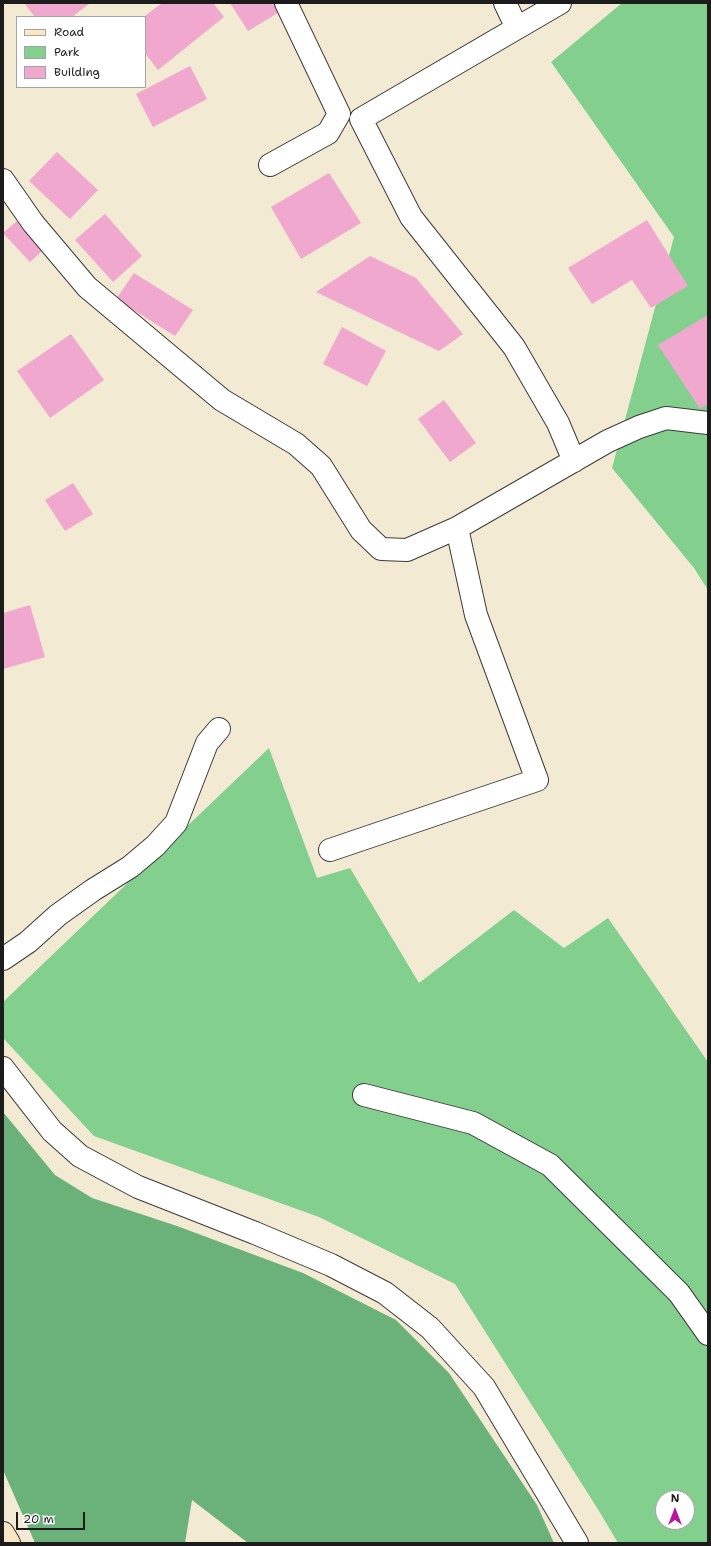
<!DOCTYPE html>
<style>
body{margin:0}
#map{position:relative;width:711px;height:1546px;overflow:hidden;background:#f3ead4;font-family:"Shantell Sans",sans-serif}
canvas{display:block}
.frame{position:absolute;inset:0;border:4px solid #1c1c1c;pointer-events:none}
.legend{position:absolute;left:16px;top:16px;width:130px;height:72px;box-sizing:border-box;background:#fff;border:1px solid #a4a4a4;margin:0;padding:5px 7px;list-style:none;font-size:12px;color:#1c1c1c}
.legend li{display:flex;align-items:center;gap:8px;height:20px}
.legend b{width:20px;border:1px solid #a4a4a4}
.north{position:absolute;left:655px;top:1490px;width:40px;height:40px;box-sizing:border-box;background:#fff;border:1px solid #a4a4a4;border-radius:50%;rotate:0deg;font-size:11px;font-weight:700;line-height:16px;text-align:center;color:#1c1c1c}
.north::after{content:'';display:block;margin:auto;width:14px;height:18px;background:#b5179e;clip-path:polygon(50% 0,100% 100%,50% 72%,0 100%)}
.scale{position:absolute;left:16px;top:1512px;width:69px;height:18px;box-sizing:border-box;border:2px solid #1c1c1c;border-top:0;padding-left:5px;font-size:12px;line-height:14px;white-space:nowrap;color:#1c1c1c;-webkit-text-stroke:3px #fff;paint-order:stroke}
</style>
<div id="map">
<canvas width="711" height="1546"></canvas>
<div class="frame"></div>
<ul class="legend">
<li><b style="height:5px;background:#fbe7c3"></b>Road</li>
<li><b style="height:11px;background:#83d08e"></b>Park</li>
<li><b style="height:11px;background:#f1a8ce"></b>Building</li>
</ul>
<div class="north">N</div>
<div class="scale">20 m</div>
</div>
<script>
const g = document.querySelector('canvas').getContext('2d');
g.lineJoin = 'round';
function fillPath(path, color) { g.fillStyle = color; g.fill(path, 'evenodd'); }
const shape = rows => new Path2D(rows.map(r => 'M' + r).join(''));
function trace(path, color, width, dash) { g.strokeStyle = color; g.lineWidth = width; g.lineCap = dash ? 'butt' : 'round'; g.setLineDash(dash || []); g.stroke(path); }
const green = shape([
 [622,3,708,3,708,590,694,568,612,468,674,237,551,62],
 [269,748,317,878,350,868,419,983,514,910,564,948,608,918,708,1062,708,1543,618,1543,599,1511,455,1284,319,1217,94,1136,3,1038,3,1002],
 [663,1498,687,1498,687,1522,663,1522]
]);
const forest = shape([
 [3,1112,55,1175,92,1198,177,1226,303,1273,396,1320,449,1373,537,1505,554,1543,248,1543,192,1500,185,1543,35,1543,3,1470]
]);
const building = shape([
 [24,3,90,3,72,17,35,17],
 [162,3,213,3,224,17,158,70,145,53,145,16],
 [230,3,277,3,281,11,248,31],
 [190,66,207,99,153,127,136,94],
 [57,152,98,190,70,219,29,181],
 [329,173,361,223,301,259,271,207],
 [105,214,142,256,113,282,75,240],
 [647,220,688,286,651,308,632,280,592,304,568,268],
 [17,221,43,250,30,262,3,233],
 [370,256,416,278,463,334,439,351,316,292],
 [134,273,193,310,175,336,116,299],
 [708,315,708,404,700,409,658,345],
 [342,327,386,351,367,386,323,364],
 [71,334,104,380,50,418,17,371],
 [444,400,476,443,450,462,418,419],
 [73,483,93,514,65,531,45,500],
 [30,605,45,657,3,669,3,613]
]);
const street = shape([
 [505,3,517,28],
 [560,3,361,119,411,217,514,347,558,423,574,461],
 [270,165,328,133,339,114,286,3],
 [3,180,33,223,87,287,222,400,296,444,321,466,361,530,381,549,407,550,457,528,608,441,639,427,666,418,708,423],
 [330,850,537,780,476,615,457,528],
 [3,959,28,942,58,915,93,890,130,867,155,846,176,823,207,743,219,729],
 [3,1068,52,1131,80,1156,138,1187,255,1233,331,1265,385,1293,430,1328,484,1387,577,1543],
 [364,1095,473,1123,550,1165,679,1293,708,1334]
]);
const secondary = shape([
 [3,1533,9,1543]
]);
fillPath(green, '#83d08e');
fillPath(forest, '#6ab279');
fillPath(building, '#f1a8ce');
trace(street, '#3c3b38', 24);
trace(secondary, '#3c3b38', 24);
trace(street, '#fff', 22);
trace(secondary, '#fbe7c3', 22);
</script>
